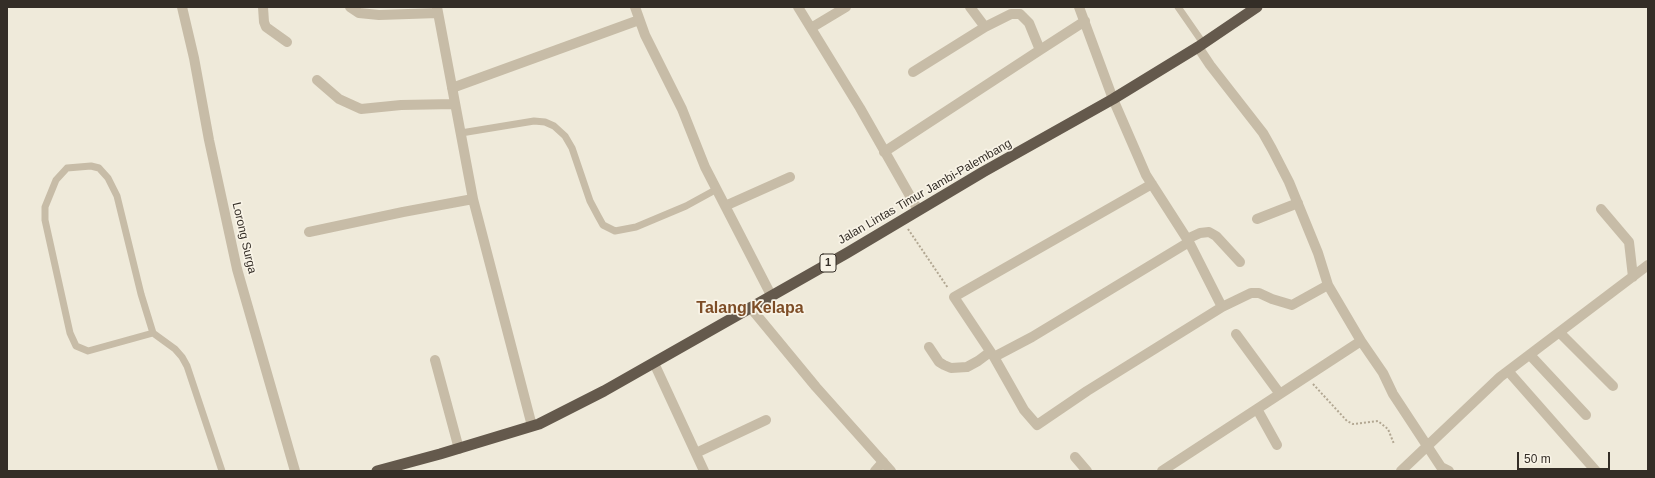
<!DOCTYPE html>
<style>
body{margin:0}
#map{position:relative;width:1655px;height:478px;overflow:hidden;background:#efeada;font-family:Arial,sans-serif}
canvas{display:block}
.frame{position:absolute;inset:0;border:8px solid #342e27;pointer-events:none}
.scale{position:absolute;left:1517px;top:452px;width:93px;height:18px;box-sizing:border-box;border:2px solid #342e27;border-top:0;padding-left:5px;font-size:12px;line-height:14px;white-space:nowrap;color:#342e27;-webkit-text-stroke:3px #f8f3e6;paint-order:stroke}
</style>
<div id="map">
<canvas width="1655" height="478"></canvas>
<div class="frame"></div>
<div class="scale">50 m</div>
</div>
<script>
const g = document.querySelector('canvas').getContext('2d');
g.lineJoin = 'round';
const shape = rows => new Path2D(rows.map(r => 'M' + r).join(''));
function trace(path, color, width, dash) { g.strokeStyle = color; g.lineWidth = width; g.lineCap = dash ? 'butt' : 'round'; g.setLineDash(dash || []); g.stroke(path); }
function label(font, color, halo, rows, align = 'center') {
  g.font = font + ' Arial,sans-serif'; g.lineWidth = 3.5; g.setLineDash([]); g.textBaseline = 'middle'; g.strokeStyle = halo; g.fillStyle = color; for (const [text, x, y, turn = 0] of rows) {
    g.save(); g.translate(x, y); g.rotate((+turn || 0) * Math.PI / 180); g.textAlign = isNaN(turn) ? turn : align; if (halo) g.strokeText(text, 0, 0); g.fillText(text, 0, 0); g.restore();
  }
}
const path = shape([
 [908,229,948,288],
 [1313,384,1347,421,1353,424,1378,421,1388,429,1394,444]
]);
const service = shape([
 [1178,7,1203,43],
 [461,133,534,121,545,122,554,126,565,136,572,148,590,201,598,216,603,225,615,231,636,227,686,206,717,189],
 [153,333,88,351,76,346,70,333,45,220,45,207,56,180,67,168,91,166,99,168,108,178,117,196,141,294,153,333,175,349,182,357,187,366,222,471]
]);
const minor = shape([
 [182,7,194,58,209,140,237,269,295,471],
 [263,7,264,22,266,27,287,42],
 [350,7,359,13,379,15,438,13],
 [437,7,473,199,532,426],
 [635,7,645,35,682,109,705,167,771,295],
 [798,7,860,108,918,210],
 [970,7,985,27],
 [1079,7,1113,99,1146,175,1189,242,1222,307,1251,293,1259,293,1272,299,1292,305,1328,285],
 [811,28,846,7],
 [1198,47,1210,65,1263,133,1272,149,1289,182,1318,253,1328,285,1361,341,1383,373,1393,394,1441,467,1449,471],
 [913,72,985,27,1011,14,1020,14,1029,23,1040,50,1085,21],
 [317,80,339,99,361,109,401,105,455,104],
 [452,88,639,20],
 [884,152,1040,50],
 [1152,184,954,297,994,357,1024,410,1037,425,1087,391,1222,307],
 [725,206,790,177],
 [1601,209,1629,242,1633,277],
 [1257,219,1298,203],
 [309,232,403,212,473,199],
 [1187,239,1200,233,1209,232,1216,236,1240,262],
 [1560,333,1613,386],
 [1236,334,1280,394],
 [929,347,939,362,944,365,951,368,967,367,978,361,990,352],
 [1530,355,1586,415],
 [994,357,1032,337,1189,242],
 [435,360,459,449],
 [654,363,704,471],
 [1508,371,1596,471],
 [1257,409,1277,445],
 [696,453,766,420],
 [1075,457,1087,471],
 [875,471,883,462],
 [1162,471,1361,341],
 [1401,471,1500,377,1648,265]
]);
const tertiary = shape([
 [750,307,816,387,891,471]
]);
const trunk = shape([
 [377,471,440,454,539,424,604,391,847,253,983,172,1113,99,1198,47,1257,7]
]);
const shields = [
 [828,263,16]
];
const shieldNames = [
 ["1",828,263]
];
const streetNames = [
 ["Jalan Lintas Timur Jambi-Palembang",925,192,-30],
 ["Lorong Surga",244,238,77]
];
const districtNames = [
 ["Talang Kelapa",750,309]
];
trace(path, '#b2a792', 2, [2, 2]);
trace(service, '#c7bca7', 7);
trace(minor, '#c7bca7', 10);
trace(tertiary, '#c7bca7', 10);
trace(trunk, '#64594c', 11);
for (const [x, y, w] of shields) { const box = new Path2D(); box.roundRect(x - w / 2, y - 9, w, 18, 3); g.fillStyle = '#f8f3e6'; g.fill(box); trace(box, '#342e27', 1); }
label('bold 11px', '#342e27', null, shieldNames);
label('12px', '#342e27', '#f8f3e6', streetNames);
label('bold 16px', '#7d4d26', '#f8f3e6', districtNames);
</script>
